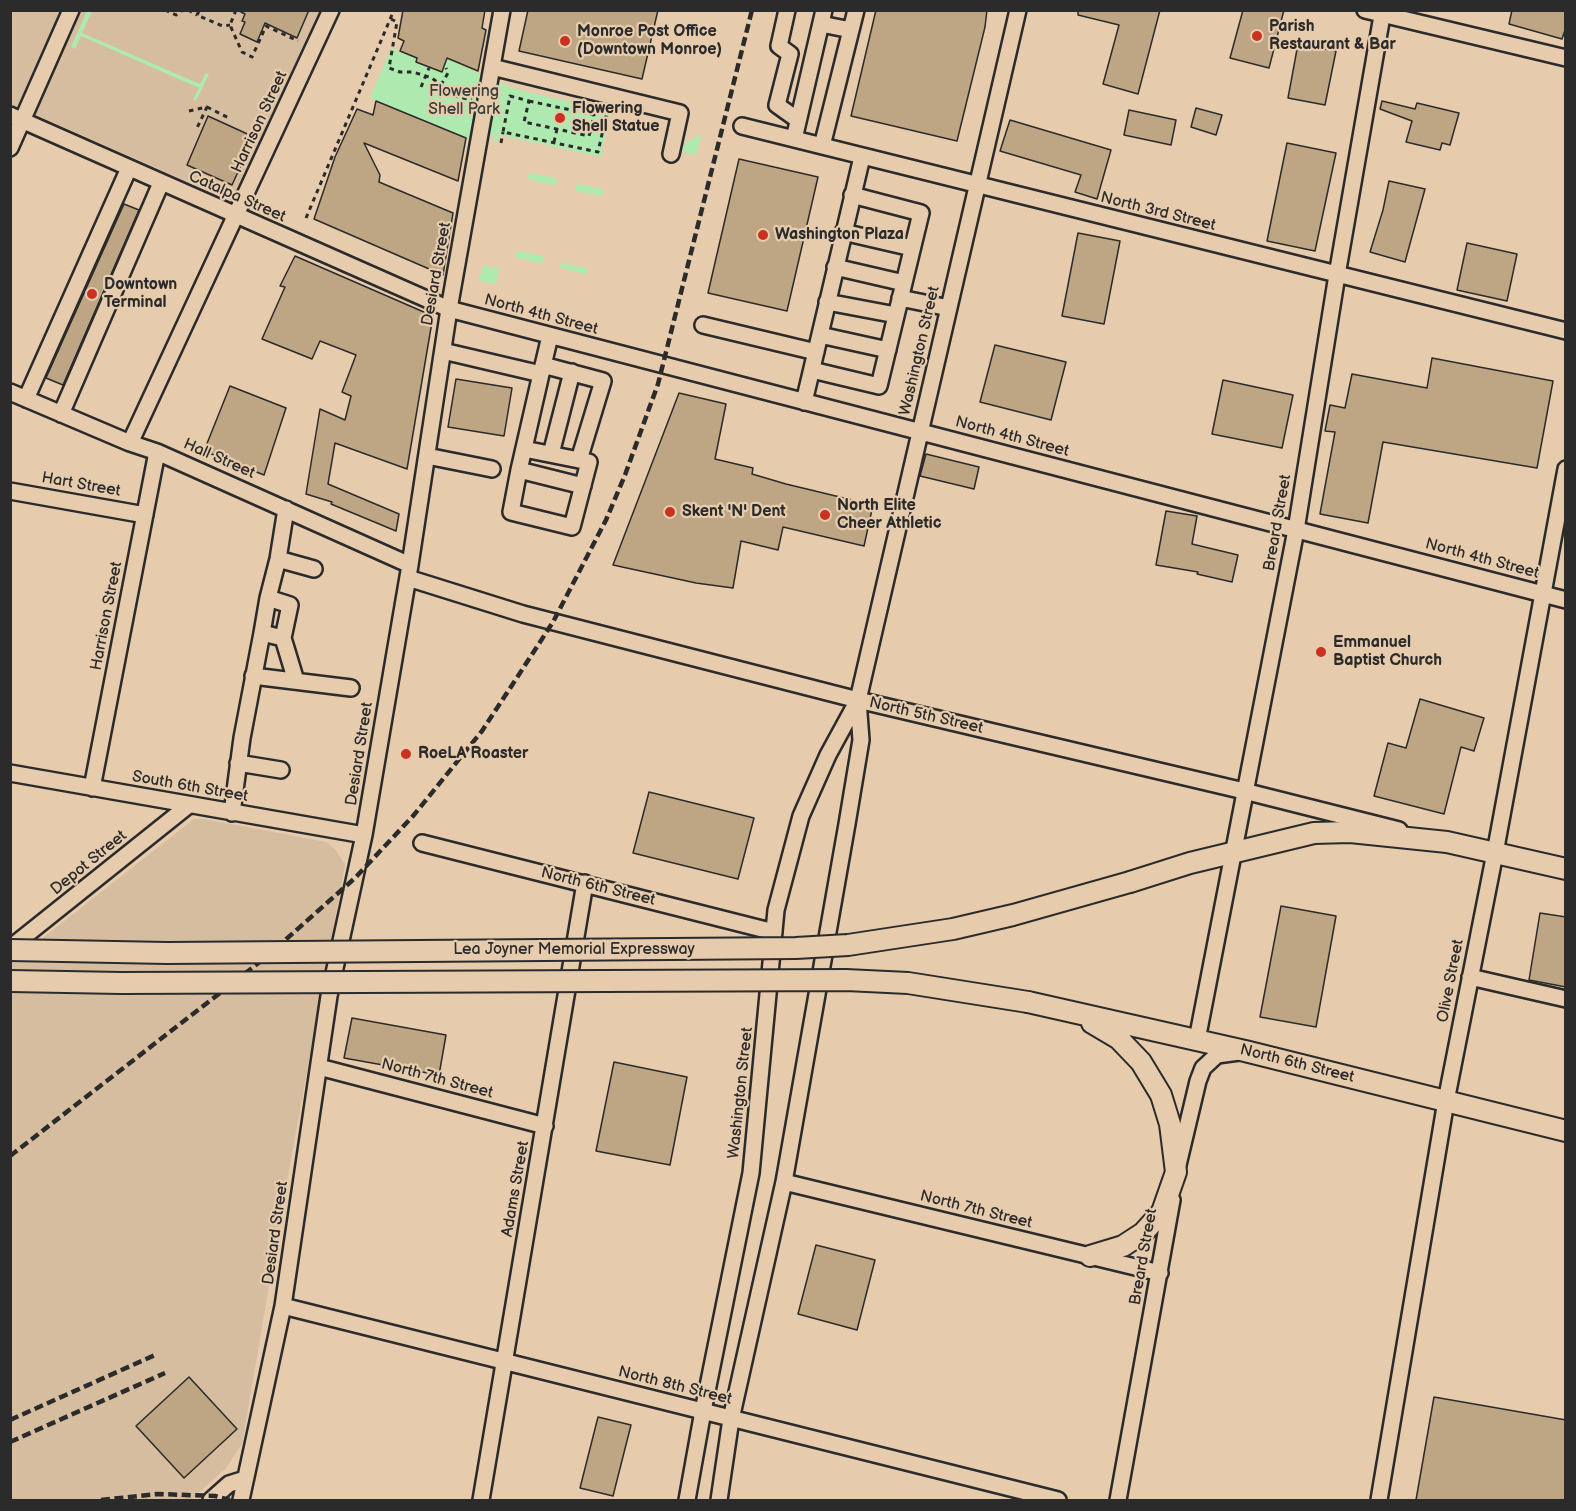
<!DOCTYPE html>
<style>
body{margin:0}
#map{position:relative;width:1576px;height:1511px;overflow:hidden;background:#e6cbad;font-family:"Balsamiq Sans",sans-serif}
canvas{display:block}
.frame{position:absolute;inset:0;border:12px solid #2b2b2b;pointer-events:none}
</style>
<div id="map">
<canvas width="1576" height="1511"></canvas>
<div class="frame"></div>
</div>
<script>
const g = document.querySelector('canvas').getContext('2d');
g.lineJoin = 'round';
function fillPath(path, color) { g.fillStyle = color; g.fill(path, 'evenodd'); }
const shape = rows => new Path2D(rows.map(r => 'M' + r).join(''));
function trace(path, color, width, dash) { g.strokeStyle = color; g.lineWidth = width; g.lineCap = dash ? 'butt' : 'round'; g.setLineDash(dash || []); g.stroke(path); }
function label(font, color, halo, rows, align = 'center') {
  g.font = font + ' "Balsamiq Sans",sans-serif'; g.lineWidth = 4.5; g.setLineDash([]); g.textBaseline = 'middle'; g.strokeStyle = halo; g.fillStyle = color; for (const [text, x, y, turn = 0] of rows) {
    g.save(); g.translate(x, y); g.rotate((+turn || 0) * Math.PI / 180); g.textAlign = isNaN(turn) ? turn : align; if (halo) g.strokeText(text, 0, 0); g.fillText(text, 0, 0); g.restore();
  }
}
const built = shape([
 [11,11,322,11,234,202,11,104],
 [194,819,204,819,326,842,335,849,345,865,286,1186,242,1444,226,1468,191,1500,11,1500,11,963]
]);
const green = shape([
 [87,11,92,11,82,33,200,84,206,73,209,74,196,101,193,99,199,88,81,36,75,49,71,47],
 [391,48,416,58,416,62,442,72,447,59,515,89,610,111,601,157,499,135,497,143,494,142,494,135,466,138,370,98],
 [702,134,696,155,682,152,685,143],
 [531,173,556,178,557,183,554,185,529,180,528,176],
 [578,184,603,189,603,193,601,196,576,191,575,187],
 [519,251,543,256,544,261,541,263,516,258,515,254],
 [562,263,587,268,588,271,585,274,561,268,560,265],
 [483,265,499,269,496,284,479,281]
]);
const building = shape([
 [237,10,309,10,297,38,265,23,257,42,240,34,245,22,242,21,245,14,237,10],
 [403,10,485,10,482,28,486,30,478,71,447,58,442,72,416,62,417,58,400,51,404,41,398,38,403,10],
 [528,10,658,10,642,79,519,51,528,10],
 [876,10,987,10,985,27,957,141,851,116,876,10],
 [1078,10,1160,10,1138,94,1103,84,1119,25,1078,15,1078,10],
 [1243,10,1284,10,1269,68,1230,58,1243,10],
 [1512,10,1566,10,1566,27,1562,39,1509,24,1512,10],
 [1298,44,1336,51,1325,105,1288,98,1298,44],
 [376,101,466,138,458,181,364,143,380,175,379,182,453,213,443,275,314,219,335,157,357,109,373,115,376,101],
 [1382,101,1415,109,1417,103,1459,113,1450,145,1442,143,1440,150,1406,142,1412,121,1380,109,1382,101],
 [1196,108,1222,115,1216,135,1191,127,1196,108],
 [1129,110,1176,120,1171,145,1124,135,1129,110],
 [208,116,254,137,232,185,187,165,208,116],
 [1010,120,1111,150,1097,199,1075,192,1081,175,1000,151,1010,120],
 [1287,143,1336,153,1315,251,1267,241,1287,143],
 [739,159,818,177,787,311,708,293,739,159],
 [1389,181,1425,189,1405,262,1370,252,1383,210,1389,181],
 [124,204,139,210,63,385,46,378,124,204],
 [1078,233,1120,241,1104,324,1062,316,1078,233],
 [1467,243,1517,254,1507,301,1457,290,1467,243],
 [295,256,433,316,407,469,335,443,328,484,399,514,396,531,331,504,332,502,306,494,320,409,345,420,351,396,342,392,356,355,320,341,312,359,262,339,285,287,280,286,295,256],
 [995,345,1066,362,1051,420,980,402,995,345],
 [1432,358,1553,381,1537,468,1383,442,1368,523,1320,514,1335,432,1325,431,1330,405,1345,408,1352,374,1427,388,1432,358],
 [456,379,512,388,504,436,448,427,456,379],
 [1223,380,1293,395,1282,448,1212,434,1223,380],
 [230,386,286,408,264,475,204,451,230,386],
 [679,393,726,404,715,459,753,468,752,474,786,484,873,505,864,546,783,527,778,550,741,541,733,588,696,583,613,565,679,393],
 [926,454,979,467,974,489,920,476,926,454],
 [1166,511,1197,516,1192,544,1238,555,1232,582,1197,574,1198,572,1156,565,1166,511],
 [1420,699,1484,718,1474,751,1461,747,1444,814,1374,796,1388,743,1406,748,1420,699],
 [649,792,754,818,738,879,633,853,649,792],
 [1281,906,1336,916,1316,1027,1260,1017,1281,906],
 [1540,913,1566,917,1566,987,1529,980,1540,913],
 [352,1018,446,1035,439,1075,344,1058,352,1018],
 [614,1062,687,1077,670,1165,596,1151,614,1062],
 [816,1245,875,1260,857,1330,798,1314,816,1245],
 [189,1377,237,1429,184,1478,136,1426,189,1377],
 [1434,1397,1566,1420,1566,1500,1416,1500,1434,1397],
 [598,1417,631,1425,613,1496,580,1488,598,1417]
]);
const path = shape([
 [165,10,176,15,183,10],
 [188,10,197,15],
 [236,10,230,25,242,52,252,57,266,26,298,41],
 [199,11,197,15,220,25,224,26,230,25],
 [391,19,397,22,389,68,400,72,413,72,432,78,454,96,472,100],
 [441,85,448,73,446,68],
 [421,87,429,68],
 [529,101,594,115,592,124],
 [207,107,231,119],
 [189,111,207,107,196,130],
 [603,127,592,125,589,136,524,122,529,101,510,96,503,132,598,152,607,112],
 [554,142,557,129],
 [501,143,503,132],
 [306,218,394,10]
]);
const minor = shape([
 [787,10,779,46,790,54,777,105,798,120],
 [1365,10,1566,58],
 [821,24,851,30],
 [492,67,680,113,671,154],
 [10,115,449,309,1566,600],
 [742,126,1566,331],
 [794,139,824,10],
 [822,146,856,10],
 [10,148,71,10],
 [843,232,912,248],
 [835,267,904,283],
 [900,298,949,308],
 [827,302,896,315],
 [703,325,816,352],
 [820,335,888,350],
 [443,351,541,374,550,336],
 [543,365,603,381,579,460],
 [812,370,879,386,921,213,852,195],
 [10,392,130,443,157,452,410,565],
 [26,399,129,168],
 [804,402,862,157],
 [61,414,161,183],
 [130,443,331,10],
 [524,449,589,462,572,527,511,512,519,470,541,374],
 [551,454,572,372],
 [427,456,492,469],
 [519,470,583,486],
 [10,491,145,515],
 [278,559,314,569],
 [408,578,523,614,858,700,1244,791,1399,830],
 [268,598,278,559,286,509],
 [283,638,296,681],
 [253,676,351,688],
 [238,763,281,770],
 [10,773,364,835],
 [92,788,157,452],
 [232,813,242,738,262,633,283,638,290,605,268,598,262,633],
 [422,843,774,932],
 [10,948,189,805],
 [1470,977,1566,999],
 [1197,1040,1296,530,1337,275,1383,10],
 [319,1067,545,1126],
 [1178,1165,1198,1081,1203,1068,1217,1055,1239,1052],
 [784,1182,1160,1273],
 [283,1306,1058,1500],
 [211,1500,229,1484,245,1479],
 [241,1500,283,1306,329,996,364,835,410,565,449,309,502,10],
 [481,1500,585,883],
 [687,1500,703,1411,751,1173,776,910,801,816,828,755,858,700,1018,10],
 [719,1500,731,1419,784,1182,847,824,861,740,858,700],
 [1118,1500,1172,1200],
 [1379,1500,1446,1101,1495,853,1566,469]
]);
const major = shape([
 [1130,882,1190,863,1314,833,1350,832,1447,842,1566,869],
 [1028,1002,1245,1051,1566,1131],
 [1090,1256,1123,1246,1143,1233,1162,1212,1176,1172,1170,1124,1161,1095,1141,1062,1119,1039,1092,1023]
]);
const rail = shape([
 [10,1156,265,958,355,878,413,816,482,731,518,676,553,622,606,520,625,475,658,384,752,10],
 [10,1420,155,1355],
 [10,1442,165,1373],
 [101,1500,158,1494,215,1496,230,1500]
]);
const majorBridge = shape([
 [10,950,167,953,796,948,848,945,953,929,1013,915,1130,882],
 [10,981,121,983,846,980,908,983,1028,1002]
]);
const markers = [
 [1257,36,6,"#c8321e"],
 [565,41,6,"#c8321e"],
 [560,118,6,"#c8321e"],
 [763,235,6,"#c8321e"],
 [92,294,6,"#c8321e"],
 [670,512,6,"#c8321e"],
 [825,515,6,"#c8321e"],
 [1321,652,6,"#c8321e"],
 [406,754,6,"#c8321e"]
];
const poiNames = [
 ["Parish",1269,27],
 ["Restaurant & Bar",1269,45],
 ["Monroe Post Office",577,32],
 ["(Downtown Monroe)",577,50],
 ["Flowering",572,109],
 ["Shell Statue",572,127],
 ["Washington Plaza",775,235],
 ["Downtown",104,285],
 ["Terminal",104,303],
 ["North Elite",837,506],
 ["Cheer Athletic",837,524],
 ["Skent 'N' Dent",682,512],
 ["Emmanuel",1333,643],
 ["Baptist Church",1333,661],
 ["RoeLA Roaster",418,754]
];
const parkNames = [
 ["Flowering",464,92],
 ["Shell Park",464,110]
];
const streetNames = [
 ["Harrison Street",260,122,-65],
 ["Catalpa Street",237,197,24],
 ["North 3rd Street",1158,212,14],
 ["Desiard Street",437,274,-80],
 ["North 4th Street",541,315,15],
 ["Washington Street",920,351,-77],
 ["North 4th Street",1012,437,15],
 ["Hall Street",219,459,24],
 ["Hart Street",81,485,10],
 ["Breard Street",1278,523,-80],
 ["North 4th Street",1482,559,15],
 ["Harrison Street",107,616,-79],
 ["North 5th Street",926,716,13],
 ["Desiard Street",360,754,-81],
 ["South 6th Street",190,787,10],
 ["Depot Street",89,863,-39],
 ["North 6th Street",598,887,14],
 ["Lea Joyner Memorial Expressway",574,950],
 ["Olive Street",1451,981,-79],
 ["North 6th Street",1297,1064,14],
 ["North 7th Street",437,1079,15],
 ["Washington Street",741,1093,-84],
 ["Adams Street",516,1189,-80],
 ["North 7th Street",976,1210,14],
 ["Desiard Street",276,1233,-82],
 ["Breard Street",1144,1257,-80],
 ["North 8th Street",675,1386,14]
];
fillPath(built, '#d6bd9f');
fillPath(green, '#aee9af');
fillPath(building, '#bea684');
trace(building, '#2b2b2b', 1.5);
trace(minor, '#2b2b2b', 20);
trace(major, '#2b2b2b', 24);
trace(path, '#2b2b2b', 3, [4.5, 4.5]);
trace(minor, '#e6cbad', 15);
trace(major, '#e6cbad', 20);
trace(rail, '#2b2b2b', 4.5, [9, 4.5]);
trace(majorBridge, '#2b2b2b', 24, []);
trace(majorBridge, '#e6cbad', 20);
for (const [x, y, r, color] of markers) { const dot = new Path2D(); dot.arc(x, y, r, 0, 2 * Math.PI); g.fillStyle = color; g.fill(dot); trace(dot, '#e6cbad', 2); }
label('bold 16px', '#2b2b2b', '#e6cbad', poiNames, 'left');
label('16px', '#383e38', '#e6cbad', parkNames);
label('16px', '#2b2b2b', '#e6cbad', streetNames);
</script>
